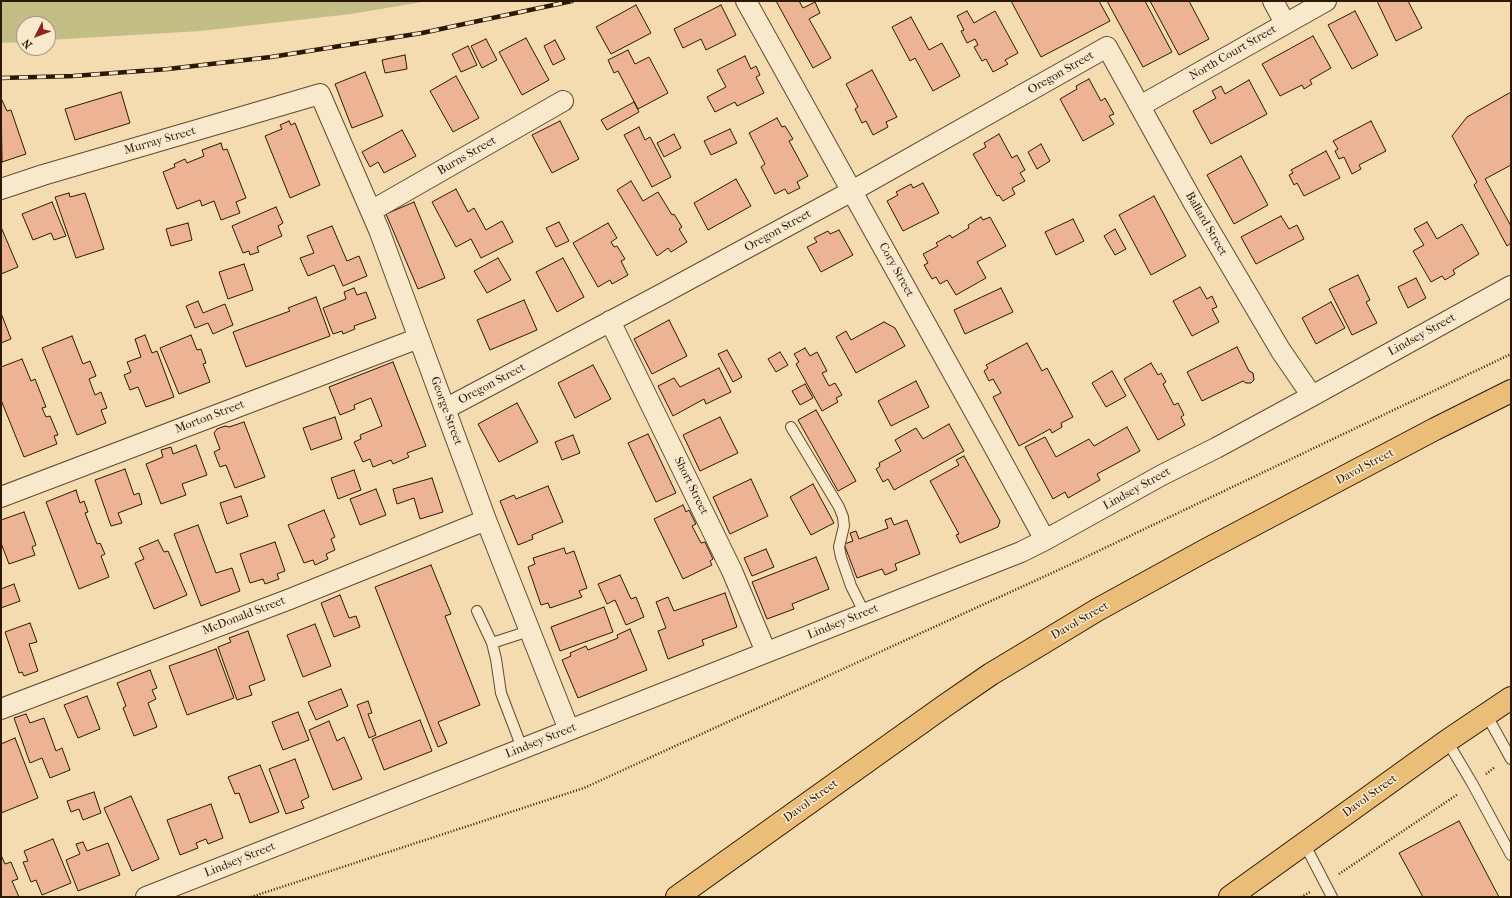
<!DOCTYPE html>
<style>
body{margin:0}
#map{position:relative;width:1512px;height:898px;overflow:hidden;background:#f5dcb0;font-family:"IM FELL French Canon",serif}
canvas{display:block}
.frame{position:absolute;inset:0;border:2px solid #2d1901;pointer-events:none}
.north{position:absolute;left:16px;top:16px;width:40px;height:40px;box-sizing:border-box;background:#f8e8cc;border:1px solid #a7957b;border-radius:50%;rotate:228deg;font-size:11px;font-weight:700;line-height:16px;text-align:center;color:#2d1901}
.north::after{content:'';display:block;margin:auto;width:14px;height:18px;background:#8f2418;clip-path:polygon(50% 0,100% 100%,50% 72%,0 100%)}
</style>
<div id="map">
<canvas width="1512" height="898"></canvas>
<div class="frame"></div>
<div class="north">N</div>
</div>
<script>
const g = document.querySelector('canvas').getContext('2d');
g.lineJoin = 'round';
function fillPath(path, color) { g.fillStyle = color; g.fill(path, 'evenodd'); }
const shape = rows => new Path2D(rows.map(r => 'M' + r).join(''));
function trace(path, color, width, dash) { g.strokeStyle = color; g.lineWidth = width; g.lineCap = dash ? 'butt' : 'round'; g.setLineDash(dash || []); g.stroke(path); }
function label(font, color, halo, rows, align = 'center') {
  g.font = font + ' "IM FELL French Canon",serif'; g.lineWidth = 3; g.setLineDash([]); g.textBaseline = 'middle'; g.strokeStyle = halo; g.fillStyle = color; for (const [text, x, y, turn = 0] of rows) {
    g.save(); g.translate(x, y); g.rotate((+turn || 0) * Math.PI / 180); g.textAlign = isNaN(turn) ? turn : align; if (halo) g.strokeText(text, 0, 0); g.fillText(text, 0, 0); g.restore();
  }
}
const green = shape([
 [1,1,428,1,351,14,201,31,48,40,48,24,24,24,24,42,1,43]
]);
const building = shape([
 [776,1,799,1,803,8,815,2,820,13,809,19,831,58,813,68,776,1],
 [1011,1,1099,1,1110,21,1041,57,1011,1],
 [1107,1,1145,1,1172,52,1143,67,1107,1],
 [1150,1,1189,1,1209,39,1179,55,1150,1],
 [1377,1,1408,1,1422,28,1396,41,1377,1],
 [636,5,651,33,611,54,596,27,636,5],
 [721,5,736,35,706,50,701,39,683,48,674,29,721,5],
 [967,11,974,23,995,11,1018,53,1005,60,1008,64,993,72,986,59,982,61,974,47,978,45,975,39,967,43,961,31,964,30,957,16,967,11],
 [1355,11,1378,55,1352,69,1328,25,1355,11],
 [911,17,929,50,942,43,960,76,933,91,915,58,910,61,892,27,911,17],
 [1313,36,1331,68,1310,80,1312,84,1304,89,1302,85,1280,96,1262,64,1313,36],
 [526,38,549,80,522,95,499,52,526,38],
 [486,39,497,60,482,68,471,46,486,39],
 [555,40,565,59,553,65,544,46,555,40],
 [468,46,477,65,461,72,452,54,468,46],
 [628,50,635,64,649,57,668,93,638,109,618,71,614,73,608,60,628,50],
 [405,55,407,69,385,73,382,60,405,55],
 [745,56,751,69,756,66,760,75,756,77,764,93,737,106,735,102,715,112,707,97,726,87,717,70,745,56],
 [872,70,897,117,886,122,888,127,873,135,866,121,862,123,855,109,858,107,846,84,872,70],
 [365,72,383,116,352,128,335,84,365,72],
 [456,76,479,118,453,132,430,91,456,76],
 [1089,79,1101,101,1105,98,1114,114,1109,116,1114,124,1083,141,1060,99,1077,89,1076,86,1089,79],
 [1249,80,1267,114,1211,144,1193,111,1216,98,1212,91,1221,86,1225,94,1249,80],
 [121,92,130,123,75,140,65,109,121,92],
 [1511,92,1511,165,1485,179,1511,226,1511,243,1507,246,1474,185,1477,182,1452,136,1467,117,1511,92],
 [1,98,7,111,11,110,26,154,2,162,1,98],
 [634,102,639,112,607,130,601,120,634,102],
 [777,118,782,127,785,126,793,139,789,141,808,176,797,182,800,188,788,194,785,189,775,194,761,167,765,164,749,133,777,118],
 [289,121,291,125,295,123,320,185,290,198,265,136,282,129,280,125,289,121],
 [560,121,579,159,552,173,532,135,560,121],
 [1371,121,1386,151,1359,165,1361,169,1352,174,1344,157,1339,159,1335,151,1338,149,1333,141,1371,121],
 [639,127,645,140,650,137,671,177,652,187,624,135,639,127],
 [730,129,737,143,711,155,704,141,730,129],
 [402,130,416,156,384,173,378,162,370,167,362,152,402,130],
 [674,134,681,148,664,157,657,143,674,134],
 [999,134,1012,158,1017,155,1025,170,1020,173,1025,181,1012,188,1015,194,1003,201,999,195,997,196,973,154,986,147,984,143,999,134],
 [221,143,223,150,227,149,246,198,236,202,240,213,221,220,214,201,202,206,200,200,177,209,163,172,175,167,174,164,185,159,187,163,204,156,202,150,221,143],
 [1041,144,1050,161,1037,169,1028,152,1041,144],
 [1326,151,1340,178,1304,196,1297,183,1294,185,1289,175,1293,173,1291,170,1326,151],
 [1241,156,1268,205,1234,224,1207,175,1241,156],
 [736,179,751,206,708,230,694,203,736,179],
 [631,181,643,201,658,192,672,215,674,214,682,227,679,229,687,242,671,252,668,248,657,256,617,190,631,181],
 [923,183,939,213,903,231,887,201,898,195,896,192,911,184,913,188,923,183],
 [456,189,468,212,474,208,486,230,502,221,513,242,481,258,471,239,456,247,432,202,456,189],
 [69,193,70,197,85,193,104,249,76,258,55,197,69,193],
 [1154,196,1186,256,1151,275,1119,215,1154,196],
 [52,202,66,236,54,240,51,233,33,240,22,214,52,202],
 [414,202,445,278,418,289,386,214,414,202],
 [276,207,283,223,278,226,282,236,257,247,259,252,250,255,249,251,243,253,232,226,276,207],
 [1281,216,1289,229,1297,225,1304,239,1256,264,1241,237,1281,216],
 [981,217,983,220,990,217,1006,246,977,262,986,278,956,295,947,280,940,284,936,277,932,279,924,265,928,263,923,254,938,246,936,243,950,235,952,238,969,228,968,225,981,217],
 [1073,219,1084,241,1056,255,1045,232,1073,219],
 [559,222,569,241,556,247,546,228,559,222],
 [1427,222,1437,239,1462,224,1479,254,1453,270,1455,274,1445,280,1442,276,1431,282,1413,251,1424,245,1414,229,1427,222],
 [188,223,192,240,171,246,166,229,188,223],
 [608,223,617,238,611,242,614,247,617,246,625,259,621,261,628,275,612,284,610,280,598,287,573,243,608,223],
 [332,226,347,261,359,256,367,276,343,286,334,265,308,276,300,258,314,253,307,236,332,226],
 [1,227,18,267,1,274,1,227],
 [1115,229,1126,249,1115,255,1104,236,1115,229],
 [839,230,853,255,821,272,807,247,817,242,814,238,828,231,830,234,839,230],
 [498,258,511,280,487,293,474,271,498,258],
 [563,258,584,297,557,312,536,272,563,258],
 [244,264,253,290,228,299,219,272,244,264],
 [1358,275,1370,300,1366,302,1377,323,1352,335,1329,289,1358,275],
 [1416,278,1426,298,1408,308,1398,287,1416,278],
 [1200,287,1207,299,1212,296,1217,307,1212,309,1219,322,1192,336,1173,301,1200,287],
 [354,288,357,295,366,292,376,318,354,326,355,329,343,334,342,331,333,334,323,308,346,299,344,292,354,288],
 [1001,288,1013,312,965,334,954,310,1001,288],
 [316,297,330,336,246,367,233,332,290,311,288,308,316,297],
 [524,300,537,330,490,350,477,320,524,300],
 [198,301,203,313,225,304,233,325,213,334,208,323,195,328,186,306,198,301],
 [1331,302,1345,328,1316,344,1302,318,1331,302],
 [1,313,11,339,1,343,1,313],
 [669,320,687,356,652,374,634,339,669,320],
 [884,322,895,328,905,346,856,373,836,337,846,331,851,340,884,322],
 [145,335,152,353,157,351,174,397,146,407,138,387,130,390,124,375,131,372,127,362,141,357,135,339,145,335],
 [191,335,197,350,201,349,206,363,203,364,210,382,179,394,160,348,191,335],
 [72,336,83,364,90,361,96,376,89,379,95,395,101,392,107,408,101,410,106,423,77,435,42,348,72,336],
 [1027,343,1042,371,1047,368,1073,417,1061,423,1062,427,1052,433,1050,429,1019,446,993,397,1001,393,993,379,989,381,984,371,988,368,986,365,1027,343],
 [1237,347,1249,371,1253,373,1254,380,1251,383,1246,383,1243,381,1202,401,1187,372,1237,347],
 [805,348,810,356,817,352,827,371,822,373,829,386,835,383,842,395,836,398,838,402,822,411,796,364,799,362,794,354,805,348],
 [727,350,742,377,733,382,718,354,727,350],
 [780,352,788,365,776,372,768,359,780,352],
 [22,359,31,381,35,379,46,407,42,408,46,417,50,416,58,435,54,436,57,444,24,457,1,400,1,367,22,359],
 [393,362,426,446,407,453,409,457,393,464,391,460,373,467,370,459,363,462,354,442,361,439,360,435,382,426,371,398,354,405,355,409,340,415,329,387,393,362],
 [1151,363,1158,375,1161,373,1166,382,1163,384,1174,405,1178,403,1184,415,1181,417,1185,425,1158,440,1124,379,1151,363],
 [593,365,611,399,575,418,558,383,593,365],
 [719,368,731,392,706,404,704,399,673,416,658,386,674,378,680,387,719,368],
 [1112,371,1126,396,1106,407,1092,383,1112,371],
 [916,381,929,407,891,426,878,401,916,381],
 [805,384,813,398,800,405,792,391,805,384],
 [517,403,538,442,499,462,478,424,517,403],
 [816,410,856,481,838,491,798,420,816,410],
 [335,417,342,439,311,450,303,428,335,417],
 [720,417,738,453,700,471,683,435,720,417],
 [244,422,265,477,235,488,226,465,220,467,214,452,220,449,214,433,217,429,225,426,229,427,244,422],
 [949,424,964,451,894,490,888,479,883,482,876,469,880,466,879,463,901,451,895,440,916,428,923,439,949,424],
 [1127,427,1140,451,1097,474,1100,480,1068,498,1065,492,1053,499,1025,447,1045,437,1056,457,1089,439,1094,446,1127,427],
 [648,434,676,493,656,502,628,443,648,434],
 [573,435,580,453,562,460,555,442,573,435],
 [196,445,207,475,182,484,186,495,161,504,146,464,163,457,161,450,171,447,173,454,196,445],
 [964,456,1000,521,998,527,960,543,956,535,959,534,930,481,959,465,956,460,964,456],
 [125,469,134,495,139,493,142,504,118,513,122,523,111,526,95,480,125,469],
 [354,470,361,490,338,499,331,478,354,470],
 [432,478,443,512,420,519,414,498,397,504,393,489,432,478],
 [751,479,768,516,730,534,713,497,751,479],
 [813,484,834,523,811,535,790,497,813,484],
 [548,486,563,522,532,535,533,539,518,545,500,501,514,495,516,499,548,486],
 [376,489,386,515,360,525,350,499,376,489],
 [76,490,80,503,84,501,88,512,85,513,97,544,100,543,105,554,101,556,109,577,79,589,46,502,76,490],
 [241,496,248,516,227,524,220,503,241,496],
 [683,505,686,512,689,510,696,524,692,526,701,543,705,542,713,559,710,561,712,565,683,579,654,519,683,505],
 [324,510,335,537,331,539,335,550,326,554,328,559,315,565,313,560,304,563,288,525,324,510],
 [24,512,36,545,32,547,35,555,9,564,1,543,1,520,24,512],
 [891,518,894,525,907,520,920,554,895,564,897,570,885,575,882,569,857,578,844,544,853,541,850,533,856,531,859,539,888,528,885,520,891,518],
 [198,525,216,573,232,568,240,591,201,606,174,534,198,525],
 [158,540,164,552,168,551,187,595,154,609,135,563,144,559,139,548,158,540],
 [275,542,285,571,277,574,279,579,265,584,263,579,250,583,240,554,275,542],
 [564,548,566,554,574,551,587,588,579,591,582,597,550,608,548,603,541,605,528,567,535,564,533,558,564,548],
 [766,549,774,567,752,576,744,558,766,549],
 [816,557,829,589,792,604,794,609,767,619,752,582,816,557],
 [431,565,451,614,445,616,480,705,438,722,447,743,438,747,375,587,431,565],
 [620,575,631,599,636,597,644,617,626,625,615,600,607,604,598,584,620,575],
 [14,584,20,601,1,608,1,589,14,584],
 [725,593,737,627,702,640,704,645,668,659,658,631,666,628,656,602,668,597,674,611,725,593],
 [340,595,349,618,356,616,360,627,334,637,321,603,340,595],
 [604,607,613,632,560,651,551,627,604,607],
 [30,623,37,642,29,644,38,671,24,676,22,672,19,673,5,632,30,623],
 [315,624,331,666,303,677,287,635,315,624],
 [630,629,647,670,578,698,562,660,571,656,570,653,586,646,588,650,618,638,617,635,630,629],
 [248,631,265,680,249,686,252,695,237,700,218,647,231,642,229,638,248,631],
 [216,649,234,698,187,715,169,666,216,649],
 [150,670,157,688,152,690,156,699,148,703,157,727,134,736,123,708,126,706,117,683,150,670],
 [341,689,348,706,316,720,308,702,341,689],
 [87,696,100,729,78,738,64,705,87,696],
 [368,701,372,713,368,714,376,735,369,738,357,705,368,701],
 [298,712,309,740,283,750,272,722,298,712],
 [26,714,30,723,44,718,56,751,62,748,70,770,50,778,42,758,30,763,14,718,26,714],
 [420,720,432,751,384,770,372,739,420,720],
 [329,721,337,741,344,737,362,779,333,790,309,730,329,721],
 [15,738,38,798,1,813,1,744,15,738],
 [295,759,309,797,301,801,304,808,286,814,269,769,295,759],
 [260,765,279,812,250,823,239,793,235,794,228,777,260,765],
 [94,792,101,813,83,820,79,809,71,812,67,801,94,792],
 [131,796,159,859,132,871,104,808,131,796],
 [211,804,223,838,208,844,206,839,196,843,198,848,180,855,167,820,211,804],
 [1459,821,1499,897,1423,897,1399,853,1459,821],
 [53,839,71,883,42,895,36,880,31,882,23,862,28,861,24,851,53,839],
 [83,842,87,851,108,843,120,875,78,891,66,860,80,854,76,844,83,842],
 [1,855,5,864,11,862,18,879,12,881,19,897,1,897,1,855]
]);
const path = shape([
 [1486,774,1495,767],
 [1339,874,1458,794],
 [251,897,584,788,1067,566,1511,354],
 [1301,897,1310,892]
]);
const service = shape([
 [791,427,839,507,843,517,844,526,839,547,841,557,851,586,865,614],
 [477,611,492,643,496,659,501,693,522,748],
 [492,643,529,631],
 [1486,714,1511,759],
 [1447,741,1472,783,1511,855],
 [1304,843,1332,897]
]);
const minor = shape([
 [746,1,993,445,1045,540],
 [1273,1,1285,23],
 [1140,106,1326,1],
 [1,189,43,175,320,94,379,230,486,520,569,730],
 [371,211,563,101],
 [610,321,732,571,766,652],
 [445,409,660,295,852,191,1107,47,1193,202,1281,351,1312,396],
 [1,497,419,338],
 [1,709,290,599,486,520],
 [146,897,1021,552,1045,540,1162,475,1216,448,1312,396,1511,286]
]);
const trunk = shape([
 [677,897,943,707,991,674,1026,653,1097,610,1206,550,1435,429,1511,391],
 [1230,897,1447,741,1511,698]
]);
const rail = shape([
 [1,78,73,76,168,69,271,57,422,33,572,1]
]);
const streetNames = [
 ["North Court Street",1233,53,-30],
 ["Oregon Street",1061,73,-30],
 ["Murray Street",160,141,-16],
 ["Burns Street",467,156,-30],
 ["Ballard Street",1206,224,60],
 ["Oregon Street",778,231,-29],
 ["Cory Street",896,270,61],
 ["Lindsey Street",1422,335,-29],
 ["Oregon Street",492,384,-28],
 ["George Street",446,411,70],
 ["Morton Street",210,417,-21],
 ["Davol Street",1365,467,-28],
 ["Short Street",691,486,64],
 ["Lindsey Street",1137,489,-29],
 ["McDonald Street",244,616,-21],
 ["Davol Street",1080,621,-30],
 ["Lindsey Street",843,622,-22],
 ["Lindsey Street",541,741,-22],
 ["Davol Street",1370,796,-36],
 ["Davol Street",811,801,-36],
 ["Lindsey Street",240,860,-22]
];
fillPath(green, '#c2be86');
fillPath(building, '#ecb394');
trace(building, '#2d1901', 1);
trace(service, '#5f4a2d', 12);
trace(minor, '#5f4a2d', 22);
trace(trunk, '#2d1901', 24);
trace(path, '#2d1901', 2.5, [1, 2]);
trace(service, '#f8e8cc', 10);
trace(minor, '#f8e8cc', 20);
trace(trunk, '#eabe78', 22);
trace(rail, '#2d1901', 4.5);
trace(rail, '#f8e8cc', 3, [9]);
label('12px', '#2d1901', '#f8e8cc', streetNames);
</script>
